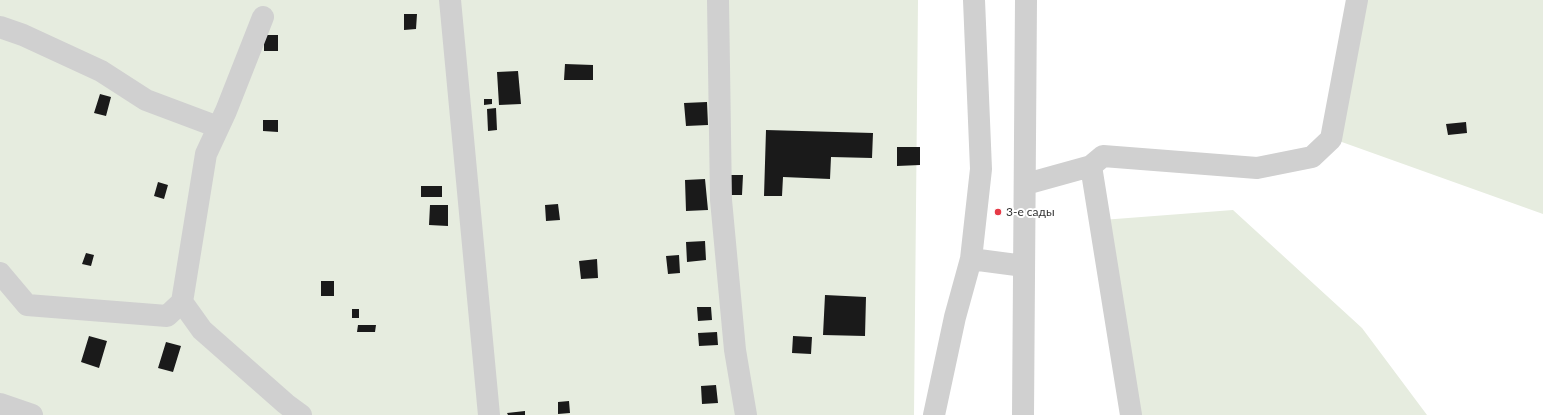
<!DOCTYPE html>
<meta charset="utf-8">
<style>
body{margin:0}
canvas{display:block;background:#fff}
</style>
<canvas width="1543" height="415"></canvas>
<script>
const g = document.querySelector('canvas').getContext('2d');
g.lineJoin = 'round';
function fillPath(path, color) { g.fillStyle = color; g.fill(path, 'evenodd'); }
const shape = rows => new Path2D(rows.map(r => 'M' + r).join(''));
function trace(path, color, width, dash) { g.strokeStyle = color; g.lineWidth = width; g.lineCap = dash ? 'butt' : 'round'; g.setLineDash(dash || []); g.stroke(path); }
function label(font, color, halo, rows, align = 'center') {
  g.font = font + ' Lato,sans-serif'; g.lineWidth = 4; g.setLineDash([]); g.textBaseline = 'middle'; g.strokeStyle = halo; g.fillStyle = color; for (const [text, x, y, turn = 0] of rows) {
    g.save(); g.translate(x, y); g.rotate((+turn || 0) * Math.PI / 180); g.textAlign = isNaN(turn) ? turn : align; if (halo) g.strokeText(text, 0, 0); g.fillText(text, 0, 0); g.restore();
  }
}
const green = shape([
 [0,0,918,0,914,415,0,415],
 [1367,0,1543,0,1543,214,1339,141],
 [1233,210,1362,328,1427,415,1122,415,1102,220]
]);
const building = shape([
 [404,14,417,14,416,29,404,30],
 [264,35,278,35,278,51,264,51],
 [565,64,593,65,593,80,564,80],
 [518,71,521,104,499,105,497,72],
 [100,94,111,97,106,116,94,113],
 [484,99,492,99,492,104,484,105],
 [707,102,708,125,686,126,684,103],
 [496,108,497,130,488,131,487,109],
 [263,120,278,120,278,132,263,131],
 [1466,122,1467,133,1448,135,1446,124],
 [766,130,873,133,872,158,831,157,830,179,783,177,782,196,764,196],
 [897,147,920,147,920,165,897,166],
 [731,175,743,175,742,195,730,195],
 [705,179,708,210,686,211,685,180],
 [158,182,168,185,164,199,154,196],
 [421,186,442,186,442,197,421,197],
 [558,204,560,220,546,221,545,205],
 [430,205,448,205,448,226,429,225],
 [705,241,706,260,687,262,686,242],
 [86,253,94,255,91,266,82,264],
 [679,255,680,273,668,274,666,256],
 [597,259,598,278,581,279,579,261],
 [321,281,334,281,334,296,321,296],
 [825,295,866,297,865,336,823,335],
 [697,307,711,307,712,320,698,321],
 [352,309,359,309,359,318,352,318],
 [358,325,376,325,375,332,357,332],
 [717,332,718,345,699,346,698,333],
 [89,336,107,341,99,368,81,362],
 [793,336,812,337,811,354,792,353],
 [166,342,181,346,173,372,158,368],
 [716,385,718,403,702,404,701,386],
 [569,401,570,413,558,414,558,402],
 [525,411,525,415,508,415,507,413]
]);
const minor = shape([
 [450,0,489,415],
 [718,0,721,200,735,350,746,415],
 [263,17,226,111,206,154,182,302,202,330,286,404,301,415],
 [0,27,23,35,101,71,146,100,218,127],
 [1091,166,1131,415],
 [1026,184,1091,166,1103,156,1257,168,1312,157,1331,139,1357,0],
 [971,259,981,169,974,0],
 [0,273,27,305,167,316,182,302],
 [0,404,32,415],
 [934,415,955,317,971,259,1024,266],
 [1023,415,1026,0]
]);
const markers = [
 [998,212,4,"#e63946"]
];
const poiNames = [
 ["3-е сады",1006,212]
];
fillPath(green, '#e6ecdf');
fillPath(building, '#1a1a1a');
trace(minor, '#d0d0d0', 22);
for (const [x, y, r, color] of markers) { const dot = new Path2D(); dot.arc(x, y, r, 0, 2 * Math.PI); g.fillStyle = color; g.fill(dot); trace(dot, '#fff', 1.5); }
label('12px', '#333', '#fff', poiNames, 'left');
</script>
